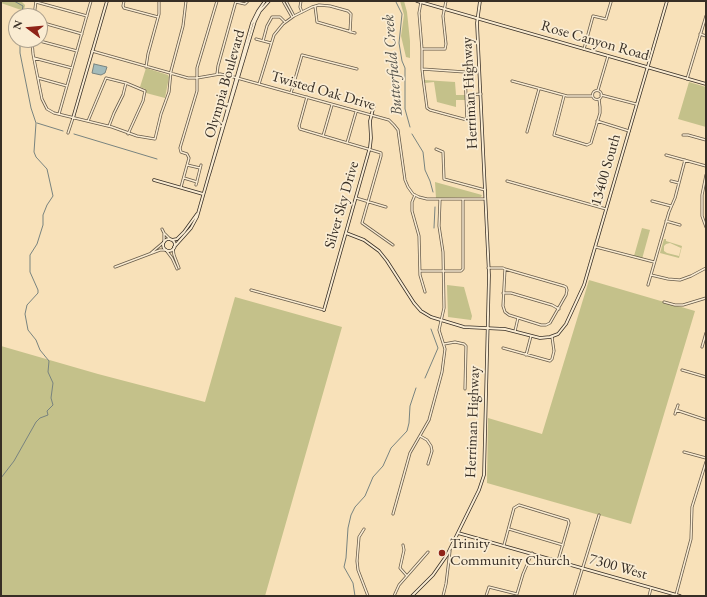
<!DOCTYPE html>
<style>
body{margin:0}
#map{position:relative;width:707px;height:597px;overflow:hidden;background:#f8e1b9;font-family:"EB Garamond",serif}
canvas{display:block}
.frame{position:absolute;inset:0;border:2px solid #372e25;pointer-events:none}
.north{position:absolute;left:8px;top:8px;width:40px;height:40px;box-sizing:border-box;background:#faecd2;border:1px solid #aca08d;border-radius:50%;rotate:286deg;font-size:11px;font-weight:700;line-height:16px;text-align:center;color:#372e25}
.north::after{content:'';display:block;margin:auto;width:14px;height:18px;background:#8f2418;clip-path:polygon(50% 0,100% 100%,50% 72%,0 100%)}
</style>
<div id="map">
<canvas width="707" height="597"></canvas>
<div class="frame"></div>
<div class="north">N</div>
</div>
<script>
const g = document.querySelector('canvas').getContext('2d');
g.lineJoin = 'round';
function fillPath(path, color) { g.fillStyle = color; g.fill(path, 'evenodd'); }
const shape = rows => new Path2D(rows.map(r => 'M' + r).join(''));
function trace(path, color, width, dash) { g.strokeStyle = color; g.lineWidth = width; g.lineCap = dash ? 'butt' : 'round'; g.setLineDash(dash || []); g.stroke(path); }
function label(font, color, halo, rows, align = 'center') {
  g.font = font + ' "EB Garamond",serif'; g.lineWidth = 3.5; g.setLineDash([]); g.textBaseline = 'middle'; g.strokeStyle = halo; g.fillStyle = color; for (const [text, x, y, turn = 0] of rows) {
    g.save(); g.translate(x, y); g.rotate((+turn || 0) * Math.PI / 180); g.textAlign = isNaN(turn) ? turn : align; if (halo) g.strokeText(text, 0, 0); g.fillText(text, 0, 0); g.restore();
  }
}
const green = shape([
 [1,1,21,1,25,5,24,11,1,3],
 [400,1,404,1,407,12,410,41,410,58,406,57,401,36,404,15],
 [146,68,168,75,169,77,165,98,146,93,145,89,140,87],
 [424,80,455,82,456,95,465,95,466,100,456,100,456,107,437,102,434,82,425,83],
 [689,82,706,87,706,127,678,119],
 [435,182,482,195,481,197,436,198],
 [642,228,650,230,642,259,634,256],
 [664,239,666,239,666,241,682,246,679,258,660,253],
 [670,243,681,248,679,256,667,253,664,251,664,246,666,244],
 [589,280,695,311,631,524,487,483,488,418,542,434],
 [447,285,464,287,472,316,471,320,448,317],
 [235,297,342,327,265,596,1,596,1,346,98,374,205,402]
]);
const water = shape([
 [94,64,107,67,105,73,101,75,92,73,94,64]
]);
const stream = shape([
 [14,1,23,6,21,16],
 [396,2,402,14,399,43,402,61,405,68,405,109,410,127],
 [37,123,63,131],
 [74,134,157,159],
 [412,134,423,152,425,170,430,181,433,192],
 [434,228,435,207],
 [425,378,438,348,431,329],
 [1,478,14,461,36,422,40,418,48,415,47,411,53,405,51,398,53,383,48,372,49,361,40,350,36,340,28,330,25,314,27,305,38,293,38,290,30,272,30,255,37,244,43,225,43,215,47,205,53,196,47,169,36,157,34,152,36,123,31,108,20,53,20,40],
 [355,596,353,583,344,567,346,558,348,528,351,515,355,507,365,496,373,477,383,466,391,448,407,431,409,423,410,406,416,388]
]);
const street = shape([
 [124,1,123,6,124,8,158,17],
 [283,1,292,17],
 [286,1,294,16],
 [301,1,300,7,302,12],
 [36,2,87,16],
 [236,2,245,4,248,1],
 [421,2,419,13,422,49,422,69,423,78,427,108,430,110,467,120,465,72,422,69],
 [315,6,317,22,355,33],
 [34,16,36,1],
 [40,22,82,34],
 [700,34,706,36],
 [256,39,271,43],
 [32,40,33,54,42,99,47,109,54,113,112,127,137,136,155,139,161,114,169,92,171,71,183,26,186,1],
 [36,40,77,51],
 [263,41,267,26,272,17,280,17,285,22],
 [422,49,445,49,446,44,443,16,446,1],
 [584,49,593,16,606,19,611,2],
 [92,51,188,78,197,78,220,74,230,76,389,120,394,125,398,130,405,180,408,187,413,194,419,197,427,199,485,199],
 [34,58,72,68],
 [146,67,148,54,159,14,159,1],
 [217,74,218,66,236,1],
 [38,78,67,86],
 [687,79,706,16],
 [512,81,567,96,592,96],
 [259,84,274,35,283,24,294,16,312,7,319,5,330,6,348,11,351,14,350,32],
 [598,90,608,56],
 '592.5 95a4.5 4.5 0 1 1 9 0a4.5 4.5 0 1 1-9 0Z',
 [291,93,302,55,357,69],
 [467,95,481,94],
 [601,95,636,104],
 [564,96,554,135,587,145,591,143,600,113,600,107,599,99],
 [307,97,299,126,300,129,378,152,381,153,381,156,362,223,393,245],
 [59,114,91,1],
 [88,121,106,78,126,83,145,91,143,101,128,134],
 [597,121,629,131],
 [109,126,114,113,123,95,126,83],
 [527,132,539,89],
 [68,133,73,118],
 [683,135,688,135,706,140],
 [323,136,332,105],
 [347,143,356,112],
 [436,149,443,152,444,179,485,190],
 [666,155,706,166],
 [187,165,200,168],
 [706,175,702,195,702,216,706,227],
 [184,178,197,182],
 [507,181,606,209],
 [671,181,679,183],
 [196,185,201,165],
 [181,187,189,158,187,154,181,152,180,148,197,91,197,68,217,1],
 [415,195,412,202,412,211,419,236,420,275,425,292],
 [356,198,386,207],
 [652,201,671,206],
 [666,221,680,225],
 [162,229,164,233,171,240],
 [164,233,164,241],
 [596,247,654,262],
 [173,249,174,255,179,268],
 [166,250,172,258,177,269],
 [151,253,164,242],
 [115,267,160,250,165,250],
 [488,268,503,268,505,269,564,286,566,287,567,290,566,295,550,323,546,325,541,325,509,315,505,312,503,306,505,269],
 [420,271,461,271,463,269,463,199],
 [651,275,668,279,680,280,691,276,706,268],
 [648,285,669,212,675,198,685,160],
 [251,290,324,310],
 [503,293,511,293,552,305,559,309],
 [664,302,675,305,683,305,706,298],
 [515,331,518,318],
 [444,344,455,342,464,344,466,346,465,389],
 [702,347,706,333],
 [503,348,550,361,552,359,554,351,552,337],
 [526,355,531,336],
 [682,370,706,377],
 [676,410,706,420],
 [675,414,678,405],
 [420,436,427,440,431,446,432,451,428,464],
 [684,452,706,458],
 [393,514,410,453,429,420,442,372,445,349,439,330,444,308,443,252,439,226,440,200],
 [364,529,359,537,357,561,358,570,368,596],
 [509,529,563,545],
 [403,545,404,550,400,568,407,576],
 [504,545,514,508,519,505,568,520,569,523,558,561],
 [676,595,691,539,692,507,706,462],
 [394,596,399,585,428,552],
 [443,596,446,584,450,551],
 [486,596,489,587,517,594,523,574,532,553],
 [574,596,599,515],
 [649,596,651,588]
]);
const secondary = shape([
 [417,1,706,84],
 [73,118,107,1],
 [209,175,255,21,260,11,269,1],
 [154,180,203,194],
 [346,233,364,240,379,251,387,261,414,303,421,311,431,317,464,327,505,329,540,338,550,337,558,334,566,324,584,285,667,1],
 '163 245a6 6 0 1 1 12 0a6 6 0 1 1-12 0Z',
 [172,240,177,239,184,232,197,214],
 [174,247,191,228,197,217,252,23,258,11,265,1],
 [324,310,370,147,371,138,370,121,374,105],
 [458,533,680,596],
 [412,596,433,575,447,555,479,490,484,475,489,275,477,23,480,1]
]);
const markers = [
 [442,553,4,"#8f2418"]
];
const streetNames = [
 ["Rose Canyon Road",595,41,16],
 ["Olympia Boulevard",225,84,-74],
 ["Twisted Oak Drive",323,91,16],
 ["Herriman Highway",470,93,-93],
 ["13400 South",606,170,-74],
 ["Silver Sky Drive",342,205,-74],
 ["Herriman Highway",473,422,-88],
 ["7300 West",618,567,16]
];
const poiNames = [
 ["Trinity",450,544],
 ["Community Church",450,561]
];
const waterNames = [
 ["Butterfield Creek",393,65,-95]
];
fillPath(green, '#c4c18a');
fillPath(water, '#a3bbbb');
trace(water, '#78837f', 1);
trace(stream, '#78837f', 1);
trace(street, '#675b4a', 3);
trace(secondary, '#372e25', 3.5);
trace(street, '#faecd2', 1.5);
trace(secondary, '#faecd2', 2);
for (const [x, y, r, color] of markers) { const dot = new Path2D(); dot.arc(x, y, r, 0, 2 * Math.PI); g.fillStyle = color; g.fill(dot); trace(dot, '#faecd2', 1.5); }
label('15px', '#372e25', '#faecd2', streetNames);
label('15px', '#372e25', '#faecd2', poiNames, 'left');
label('italic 16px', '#52514a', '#faecd2', waterNames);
</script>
